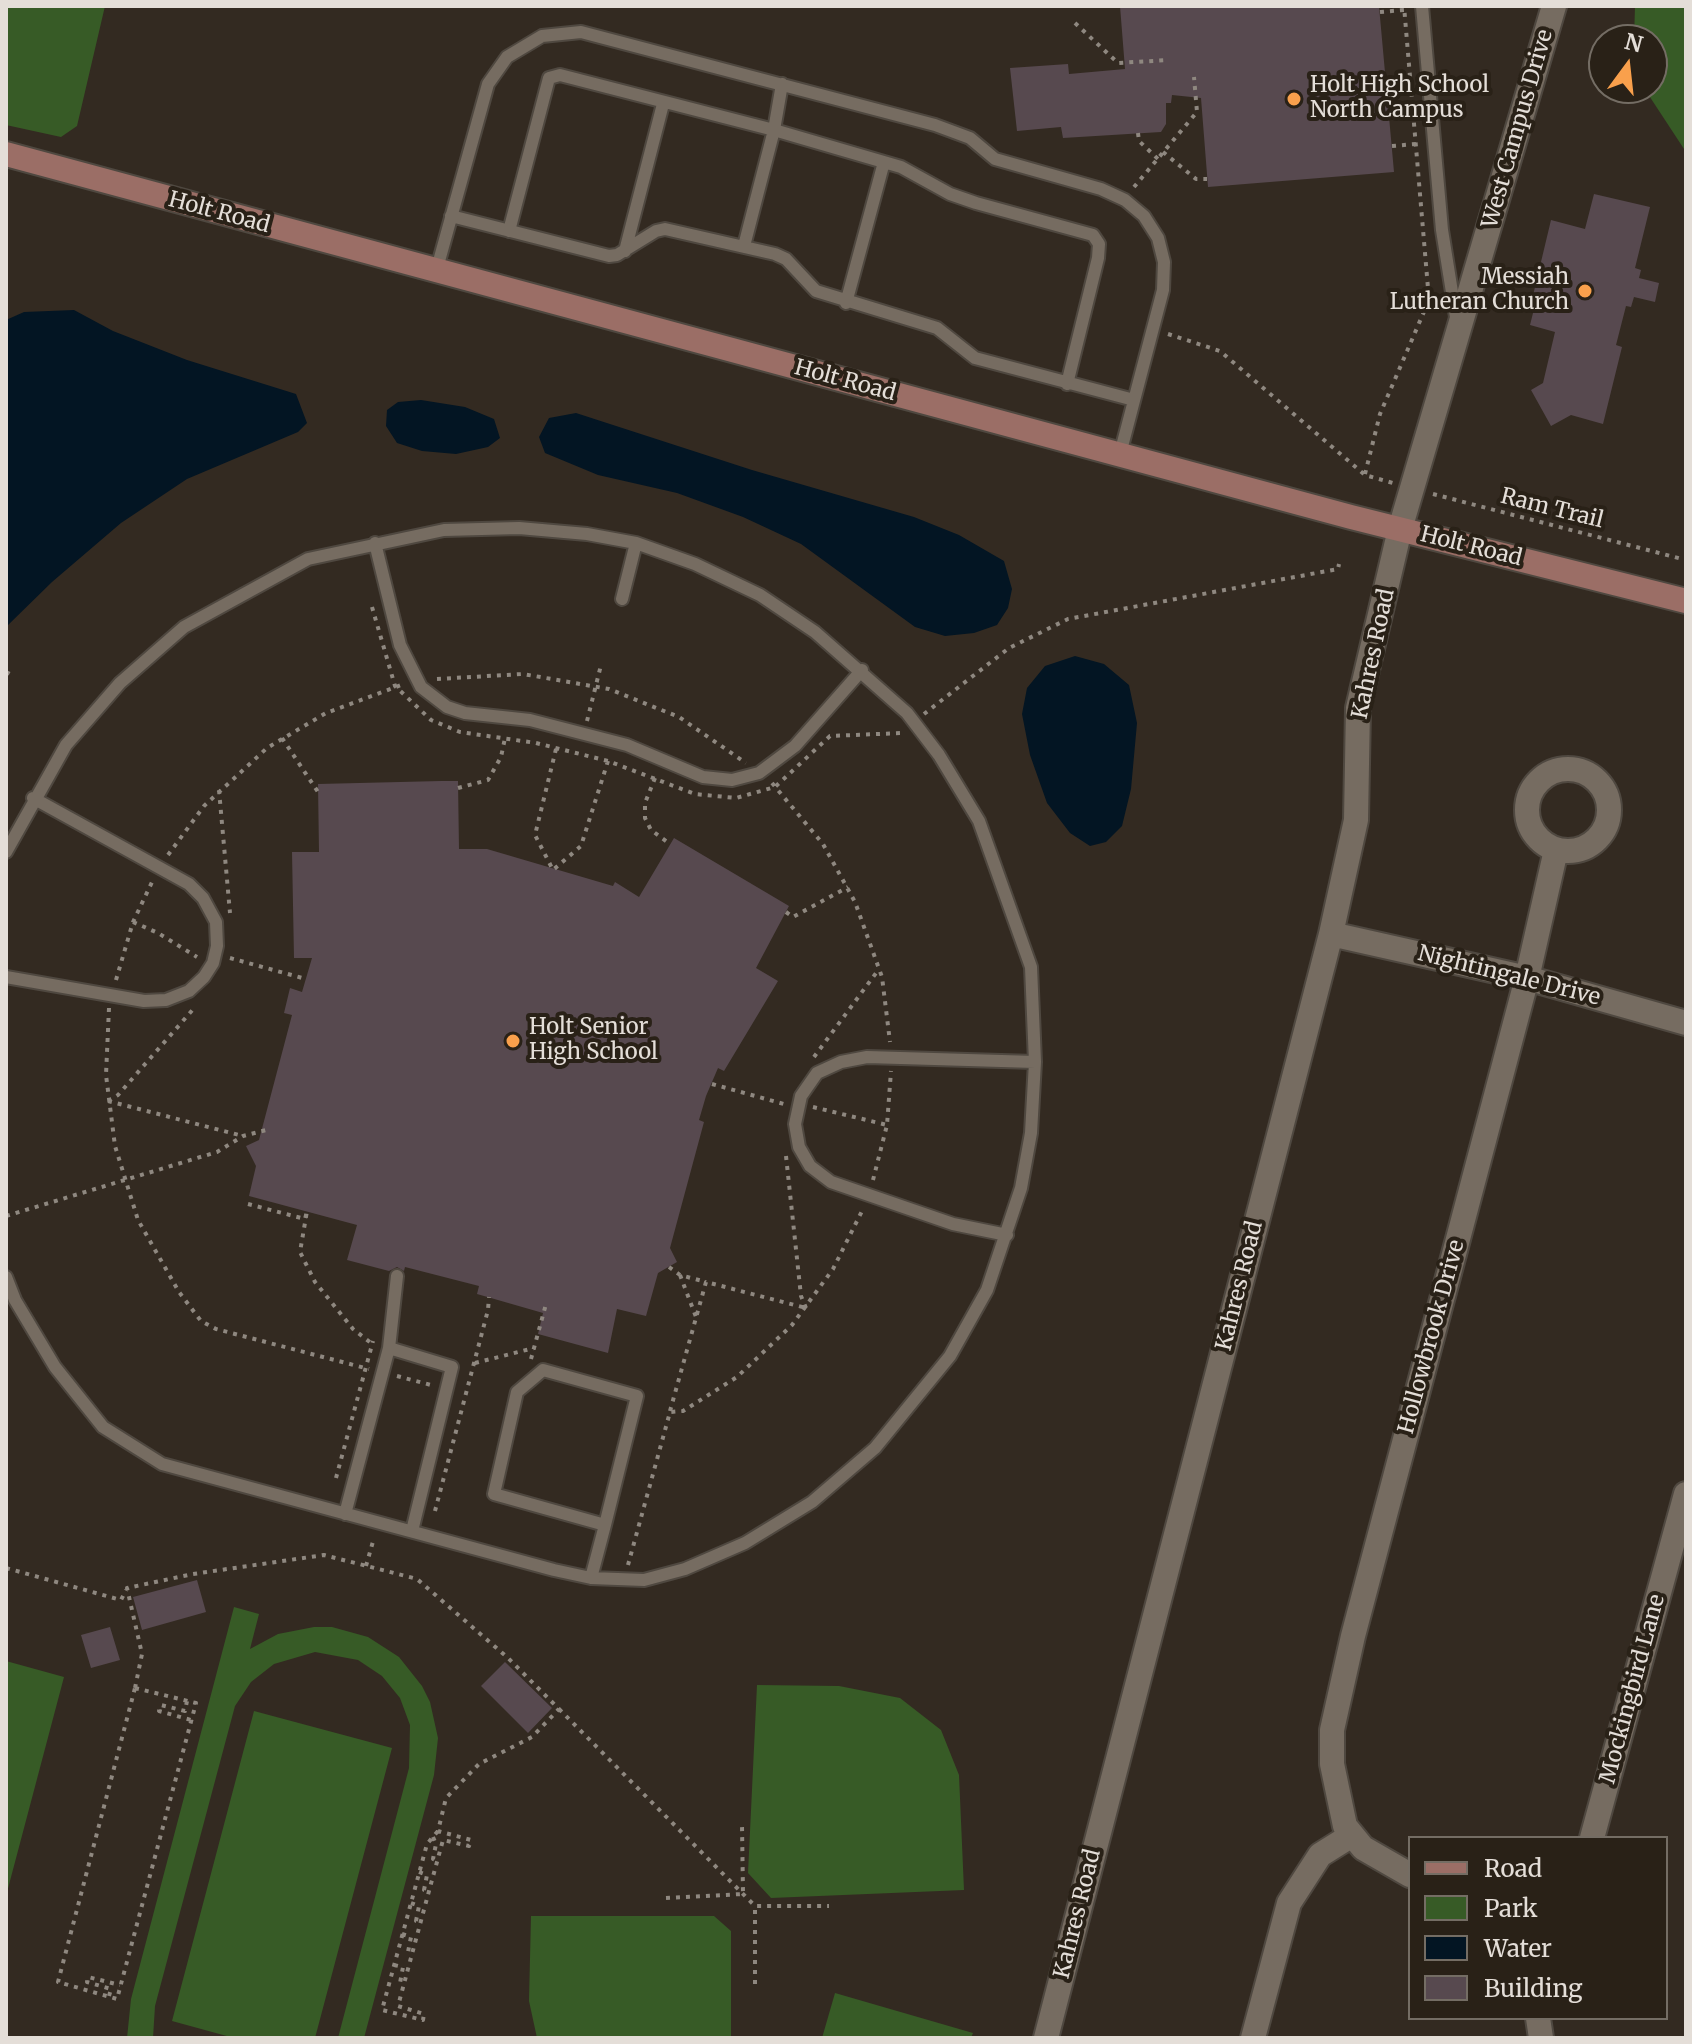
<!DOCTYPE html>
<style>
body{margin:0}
#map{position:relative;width:1692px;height:2044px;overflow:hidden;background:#332a21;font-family:Merriweather,serif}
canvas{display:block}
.frame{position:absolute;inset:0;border:8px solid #e4ded8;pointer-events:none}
.legend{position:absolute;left:1408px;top:1836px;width:260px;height:184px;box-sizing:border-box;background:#292117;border:2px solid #746d64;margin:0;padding:10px 14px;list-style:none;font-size:24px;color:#e4ded8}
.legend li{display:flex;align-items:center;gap:16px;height:40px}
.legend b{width:40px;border:2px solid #746d64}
.north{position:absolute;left:1588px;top:24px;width:80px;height:80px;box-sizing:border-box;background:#292117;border:2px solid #746d64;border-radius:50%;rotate:15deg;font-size:22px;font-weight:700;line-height:32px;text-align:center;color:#e4ded8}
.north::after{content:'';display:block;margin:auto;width:28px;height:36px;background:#f9a04c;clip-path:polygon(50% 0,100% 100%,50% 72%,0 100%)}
</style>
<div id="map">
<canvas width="1692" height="2044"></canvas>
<div class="frame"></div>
<ul class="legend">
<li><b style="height:10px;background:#9b6e66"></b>Road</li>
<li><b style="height:22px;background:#375b26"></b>Park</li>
<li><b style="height:22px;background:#031523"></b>Water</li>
<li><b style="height:22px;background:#57494f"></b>Building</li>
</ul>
<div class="north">N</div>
</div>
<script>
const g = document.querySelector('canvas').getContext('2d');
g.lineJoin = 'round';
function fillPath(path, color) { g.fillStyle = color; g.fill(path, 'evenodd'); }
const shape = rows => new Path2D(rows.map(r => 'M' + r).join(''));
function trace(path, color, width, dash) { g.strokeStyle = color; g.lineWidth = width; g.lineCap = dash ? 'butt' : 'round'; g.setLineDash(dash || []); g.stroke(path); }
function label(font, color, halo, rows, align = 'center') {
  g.font = font + ' Merriweather,serif'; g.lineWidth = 8; g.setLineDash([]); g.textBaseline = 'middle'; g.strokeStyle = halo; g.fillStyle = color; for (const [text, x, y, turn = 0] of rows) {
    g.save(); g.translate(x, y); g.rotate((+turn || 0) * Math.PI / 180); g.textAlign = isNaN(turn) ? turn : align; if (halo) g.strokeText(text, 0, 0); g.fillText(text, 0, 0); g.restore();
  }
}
const green = shape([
 [6,6,105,6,77,126,61,137,6,125],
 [1635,6,1686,6,1686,152,1644,88,1652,88,1652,40,1634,40],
 [234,1607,259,1614,250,1649,278,1634,314,1627,332,1627,368,1637,399,1657,422,1686,430,1702,438,1738,434,1775,364,2038,338,2038,409,1768,410,1725,400,1698,382,1676,358,1660,315,1652,274,1664,251,1682,235,1706,155,2006,153,2038,127,2038,131,1999],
 [6,1661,64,1677,6,1896],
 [757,1685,839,1686,900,1698,941,1730,959,1775,964,1890,771,1898,748,1873],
 [254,1711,392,1748,315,2038,234,2038,172,2021],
 [531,1916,714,1916,731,1931,731,2038,537,2038,529,2001],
 [835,1993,973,2033,971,2038,822,2038]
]);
const water = shape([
 [74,310,113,331,187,360,296,394,307,423,298,432,187,479,121,523,52,582,6,627,6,320,24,312],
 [421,400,465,407,494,419,500,438,488,447,456,454,422,451,397,443,386,426,387,410,398,402],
 [576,413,752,470,914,517,959,535,1004,561,1012,589,1008,608,997,625,974,633,945,636,915,627,801,544,743,517,677,493,598,475,545,453,539,437,549,418],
 [1075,656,1104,664,1129,685,1137,723,1131,789,1122,826,1106,842,1090,846,1070,833,1047,803,1030,755,1022,714,1027,688,1045,666]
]);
const building = shape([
 [1120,6,1379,6,1394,172,1208,187,1201,98,1172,95,1171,103,1166,103,1166,124,1161,132,1063,138,1061,127,1017,131,1010,68,1068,64,1069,74,1125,69],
 [1594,194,1650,207,1635,268,1641,270,1639,278,1659,283,1655,302,1634,297,1631,307,1626,306,1616,345,1622,347,1603,424,1571,415,1551,426,1531,390,1543,383,1555,332,1530,325,1534,309,1530,308,1551,220,1585,229],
 [441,781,458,781,459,849,487,849,613,886,615,882,639,897,674,838,789,906,756,968,778,981,724,1071,718,1068,706,1096,699,1120,704,1122,670,1248,677,1262,658,1273,646,1316,617,1309,608,1353,538,1334,543,1313,477,1294,479,1286,405,1267,404,1271,397,1267,389,1271,347,1260,357,1225,249,1196,256,1166,246,1146,259,1140,292,1015,284,1013,290,988,302,992,312,958,294,958,292,852,319,852,318,784],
 [197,1580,206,1612,142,1630,133,1597],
 [110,1627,120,1660,91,1668,81,1635],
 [505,1662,552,1708,528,1733,481,1686]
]);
const path = shape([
 [1380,12,1404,10],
 [1075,23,1118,63,1169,60],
 [1389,116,1414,115],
 [1138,133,1139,141,1158,159],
 [1392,146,1416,144],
 [1163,152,1196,179,1207,179],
 [1134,187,1197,112,1194,77],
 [1168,334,1220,351,1365,475,1393,483],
 [1365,474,1380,414,1429,300,1404,6],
 [1433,494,1686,560],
 [372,607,395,686,431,720,460,732,536,743,608,761,695,794,736,798,775,787,830,736,902,733],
 [6,672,12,675],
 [437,679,523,674,609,689,679,717,746,763],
 [924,714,1009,648,1068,619,1338,569,1339,564],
 [587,721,601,665],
 [282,738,318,792],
 [556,749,535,835,553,870,581,846,608,761],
 [655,778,645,803,645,818,651,830,670,844],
 [772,783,823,844,855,902,882,977,890,1042],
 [458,788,488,780,501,757,505,738],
 [219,790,230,913],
 [168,855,204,806,267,748,326,713,404,684],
 [786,912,793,917,848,887],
 [133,922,158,933,197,957],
 [230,958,306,979],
 [116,980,133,922,153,880],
 [109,1008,106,1075,115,1146,138,1220,179,1292,201,1321,216,1329,369,1369],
 [814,1057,879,969],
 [712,1084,784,1104],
 [108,1101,243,1136],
 [108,1101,118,1095,196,1006],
 [813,1107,887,1125],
 [786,1156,801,1296,806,1308],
 [873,1180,887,1125,891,1071],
 [248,1204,305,1219,307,1211,300,1252,315,1282,353,1329,371,1343],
 [6,1216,217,1152,243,1136,266,1130],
 [669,1267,680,1275,706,1282],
 [680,1275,696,1317],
 [531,1359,546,1304],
 [475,1363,534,1348],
 [397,1376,431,1385],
 [670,1411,706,1282,806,1308],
 [336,1478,373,1341],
 [435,1511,488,1310,489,1297],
 [628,1565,670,1412,683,1411,737,1377,792,1325,833,1269,864,1207],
 [366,1566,374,1538],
 [6,1568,121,1600,126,1590],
 [135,1688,142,1654,127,1588,193,1574,324,1555,417,1579,508,1658,559,1709,532,1737,479,1764,446,1798,438,1831,471,1840,469,1846,443,1840,429,1891,398,2006,424,2014,423,2020,382,2010,427,1844,438,1831],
 [135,1688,196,1703,117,1999,58,1982,135,1688],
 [187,1701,185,1711,161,1705,159,1711,191,1720],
 [559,1709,755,1906,829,1906],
 [433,1837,436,1844,433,1859,437,1860],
 [419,1872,427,1875,424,1890,429,1891],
 [666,1898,743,1894,742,1825],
 [411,1903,419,1906,416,1921,421,1922],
 [402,1934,411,1937,408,1952,412,1954],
 [394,1965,403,1967,400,1983,404,1984],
 [755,1984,755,1906],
 [109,1996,111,1989,87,1982,88,1977,120,1985]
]);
const lane = shape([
 [1422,6,1442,230,1456,317],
 [782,84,774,130,901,167,950,194,976,203,1093,235,1099,244,1098,258,1067,384],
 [451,216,609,256,617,255,656,231,665,229,775,254,786,259,816,291,937,328,975,358,1134,400],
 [509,231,549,78,560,75,774,130,744,246],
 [625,251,663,104],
 [436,272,488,84,507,57,542,36,581,32,935,125,970,138,995,159,1101,189,1125,200,1144,216,1158,238,1164,262,1163,290,1120,454],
 [846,303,884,162],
 [375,543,400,645,421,687,447,707,465,713,530,720,627,745,703,777,732,780,759,773,795,746,862,670],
 [622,599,636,543],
 [6,852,66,745,120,683,184,627,308,559,444,530,519,528,587,534,636,543,695,564,760,595,815,632,907,713,939,755,979,821,1031,967,1035,1062,1031,1133,1021,1188,987,1290,950,1356,875,1448,812,1502,745,1543,685,1569,644,1580,591,1578,554,1570,162,1464,103,1427,55,1367,15,1300,6,1277],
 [6,977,144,1001,166,1000,189,991,204,977,213,963,217,946,216,922,203,898,189,884,33,798],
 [1007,1235,953,1224,831,1182,810,1166,799,1147,795,1124,801,1096,817,1073,841,1062,867,1057,1035,1062],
 [389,1348,452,1367,412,1531],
 [345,1514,389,1348,397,1276],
 [591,1578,605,1525,637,1396,543,1370,517,1392,494,1494,605,1525]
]);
const street = shape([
 '1527 810a41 41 0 1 1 82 0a41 41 0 1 1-82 0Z',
 [1331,934,1527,978,1686,1023],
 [1592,1838,1686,1494],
 [1410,1875,1363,1848,1345,1826,1332,1764,1332,1730,1353,1636,1527,978,1556,850],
 [1538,2018,1541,2038],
 [1046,2038,1331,934,1356,820,1358,708,1400,529,1554,6],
 [1253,2038,1289,1903,1320,1855,1352,1835]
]);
const secondary = shape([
 [6,154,1351,517,1686,601]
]);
const markers = [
 [1294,99,8,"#f9a04c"],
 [1585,291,8,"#f9a04c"],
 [513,1041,8,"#f9a04c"]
];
const poiNames = [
 ["Holt High School",1310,86],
 ["North Campus",1310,111],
 ["Messiah",1569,278,"right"],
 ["Lutheran Church",1569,303,"right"],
 ["Holt Senior",529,1028],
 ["High School",529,1053]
];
const streetNames = [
 ["West Campus Drive",1518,129,-74],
 ["Holt Road",219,213,15],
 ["Holt Road",845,381,15],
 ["Ram Trail",1552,509,14],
 ["Holt Road",1471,547,14],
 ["Kahres Road",1374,654,-78],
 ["Nightingale Drive",1509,976,14],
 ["Kahres Road",1240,1286,-76],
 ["Hollowbrook Drive",1432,1337,-75],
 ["Mockingbird Lane",1633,1689,-75],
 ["Kahres Road",1078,1914,-76]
];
fillPath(green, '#375b26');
fillPath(water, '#031523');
fillPath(building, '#57494f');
trace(lane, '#4f4840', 16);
trace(street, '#4f4840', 28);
trace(secondary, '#4f4840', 28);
trace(path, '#8f8880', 4, [4, 6]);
trace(lane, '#766c61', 12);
trace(street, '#766c61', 24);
trace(secondary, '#9b6e66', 24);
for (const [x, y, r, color] of markers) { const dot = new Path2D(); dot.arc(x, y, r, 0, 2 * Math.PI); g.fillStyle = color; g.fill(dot); trace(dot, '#292117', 3); }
label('22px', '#e4ded8', '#292117', poiNames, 'left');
label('22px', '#e4ded8', '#292117', streetNames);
</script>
